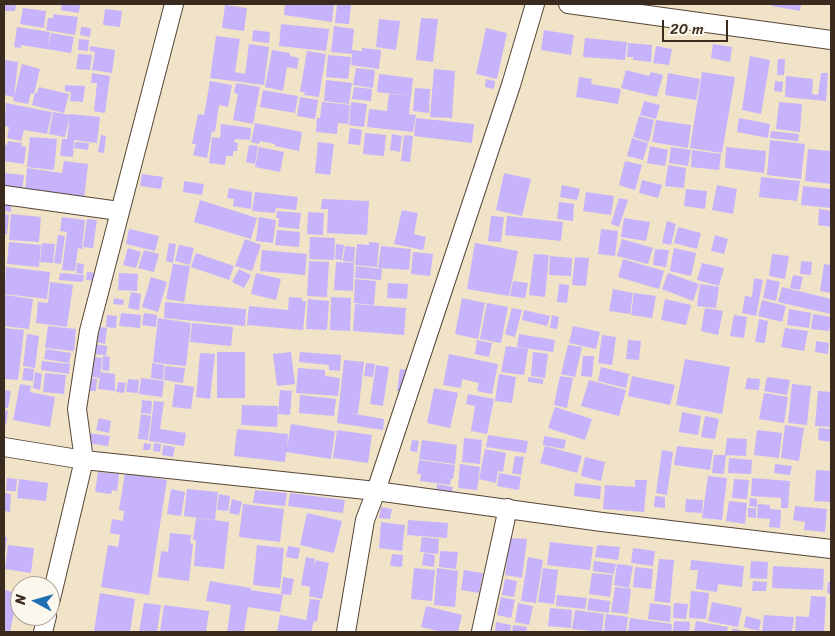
<!DOCTYPE html>
<style>
body{margin:0}
#map{position:relative;width:835px;height:636px;overflow:hidden;background:#f1e3c7;font-family:Sriracha,sans-serif}
canvas{display:block}
.frame{position:absolute;inset:0;border:5px solid #3b2a1e;pointer-events:none}
.north{position:absolute;left:10px;top:576px;width:50px;height:50px;box-sizing:border-box;background:#fbf7ec;border:1px solid #aea59a;border-radius:50%;rotate:276deg;font-size:14px;font-weight:700;line-height:20px;text-align:center;color:#3b2a1e}
.north::after{content:'';display:block;margin:auto;width:18px;height:22px;background:#1f6fb2;clip-path:polygon(50% 0,100% 100%,50% 72%,0 100%)}
.scale{position:absolute;left:662px;top:20px;width:66px;height:22px;box-sizing:border-box;border:2px solid #3b2a1e;border-top:0;padding-left:6px;font-size:15px;line-height:18px;white-space:nowrap;color:#3b2a1e;-webkit-text-stroke:4px #fbf7ec;paint-order:stroke}
</style>
<div id="map">
<canvas width="835" height="636"></canvas>
<div class="frame"></div>
<div class="north">N</div>
<div class="scale">20 m</div>
</div>
<script>
const g = document.querySelector('canvas').getContext('2d');
g.lineJoin = 'round';
function fillPath(path, color) { g.fillStyle = color; g.fill(path, 'evenodd'); }
const shape = rows => new Path2D(rows.map(r => 'M' + r).join(''));
function trace(path, color, width, dash) { g.strokeStyle = color; g.lineWidth = width; g.lineCap = dash ? 'butt' : 'round'; g.setLineDash(dash || []); g.stroke(path); }
const building = shape([
 [4,4,16,4,15,11,4,11],
 [62,4,80,4,79,13,61,10],
 [285,4,334,4,332,22,284,15],
 [337,4,351,5,349,24,335,23],
 [772,4,801,4,800,11,772,6],
 [225,5,247,8,244,31,222,28],
 [23,8,46,11,44,28,20,24],
 [105,9,122,11,120,27,103,25],
 [53,14,78,17,75,35,46,30,48,18,53,18],
 [421,18,438,19,433,62,416,60],
 [379,19,400,21,396,50,376,47],
 [281,24,329,29,326,51,279,46],
 [334,26,354,29,352,50,362,51,362,48,381,50,379,69,351,65,352,54,331,52],
 [17,27,50,32,48,46,51,33,74,37,71,53,21,45,21,48,14,47],
 [81,27,91,28,90,37,80,35],
 [486,28,507,33,497,79,476,74],
 [253,30,270,32,269,43,252,41],
 [544,30,574,35,571,55,541,50],
 [216,36,240,39,235,72,245,74,249,44,269,47,264,85,210,78],
 [585,38,627,42,625,60,583,57],
 [79,39,89,40,88,51,78,50],
 [628,43,652,45,651,62,633,60,633,57,627,57],
 [713,44,732,47,730,62,711,58],
 [90,46,115,50,112,73,92,70,95,52,90,51],
 [656,46,672,49,669,65,653,63],
 [272,50,290,53,290,56,299,58,297,69,287,67,283,91,265,87],
 [307,51,326,54,319,97,304,95,305,92,300,92],
 [78,54,92,55,90,70,76,69],
 [328,55,351,57,348,79,326,77],
 [750,56,770,60,761,114,742,110],
 [778,59,785,59,784,75,777,75],
 [4,60,18,62,14,97,4,95],
 [22,64,40,69,34,94,31,93,28,104,13,101],
 [356,68,375,70,373,88,353,85],
 [434,69,455,71,452,118,430,117],
 [626,70,649,76,651,72,663,75,657,97,621,88],
 [702,72,735,77,722,153,690,148],
 [92,73,110,76,105,113,94,111,97,83,91,83],
 [668,73,700,79,696,100,665,95],
 [821,73,828,73,826,101,785,97,786,76,813,79,812,94,818,95],
 [379,74,413,78,411,96,377,92],
 [579,77,592,79,591,84,621,89,618,104,576,97],
 [486,79,495,81,494,89,485,87],
 [326,80,352,83,349,104,324,101],
 [210,81,232,85,228,107,219,105,215,132,212,131,207,158,193,155,196,144,192,144,198,114,204,115],
 [775,81,783,82,782,92,774,91],
 [236,83,260,87,253,124,233,120,238,94,234,93],
 [65,85,85,86,83,102,70,101,71,92,65,91],
 [39,87,69,94,64,113,32,105,35,93,37,93],
 [354,87,372,89,371,101,352,99],
 [415,88,430,89,429,113,413,111],
 [263,90,298,96,295,113,260,107],
 [389,94,411,96,409,114,416,115,413,132,367,127,369,109,387,111],
 [300,97,318,100,315,119,297,116],
 [644,101,660,105,656,119,640,115],
 [322,102,350,105,348,124,338,123,337,134,316,132,317,118,320,118],
 [351,102,367,104,364,127,349,125],
 [779,102,802,104,800,132,776,129],
 [6,103,52,112,47,134,24,130,21,141,7,138,9,127,4,126],
 [53,112,70,115,65,137,49,134],
 [70,114,100,117,97,143,74,140,73,157,60,156,62,139,67,139],
 [639,116,654,120,649,142,633,137],
 [416,118,474,124,472,143,414,136],
 [739,118,770,124,768,138,737,132],
 [656,120,691,125,688,148,652,142],
 [255,123,302,132,299,151,275,146,275,144,260,141,259,144,251,142],
 [221,124,251,128,250,140,235,139,234,142,238,143,237,151,233,151,233,156,226,156,225,165,209,163,212,137,220,138],
 [350,128,362,130,360,145,348,144],
 [771,131,799,134,798,141,770,138],
 [365,133,386,135,384,156,363,154],
 [392,134,402,136,400,152,390,150],
 [101,135,106,136,104,153,98,152],
 [404,135,413,136,410,162,401,161],
 [30,137,57,139,54,170,27,167],
 [632,138,648,143,643,160,627,156],
 [770,140,805,144,801,179,767,175],
 [8,141,22,143,21,146,26,147,24,164,4,161,4,144,7,145],
 [75,142,89,143,88,150,74,148],
 [318,142,334,144,330,175,315,173],
 [249,145,258,146,255,164,246,162],
 [650,146,668,150,665,166,647,163],
 [259,147,284,152,280,172,255,167],
 [671,147,691,150,688,166,669,163],
 [726,147,766,151,764,173,725,168],
 [808,149,831,151,831,184,805,181],
 [692,150,721,154,719,170,691,167],
 [64,161,88,164,84,199,25,192,27,168,62,173],
 [625,161,642,165,635,190,619,185],
 [668,165,686,168,684,188,665,186],
 [4,173,24,175,22,192,4,191],
 [504,173,531,179,522,216,496,210],
 [142,174,163,177,161,189,140,186],
 [761,177,800,181,797,201,759,197],
 [642,180,662,185,658,198,639,193],
 [184,181,204,184,202,195,183,192],
 [562,185,580,189,577,200,560,197],
 [717,185,737,189,733,214,712,210],
 [803,186,831,189,831,208,801,205],
 [229,188,252,192,251,209,233,206,234,199,227,198],
 [686,189,707,191,705,209,684,206],
 [255,192,298,197,296,210,276,208,275,213,252,211],
 [586,192,614,196,611,215,583,211],
 [4,197,12,198,11,212,4,211],
 [619,198,628,200,619,227,611,224],
 [322,199,369,201,367,235,327,233,328,209,321,209],
 [200,200,257,218,251,239,194,222],
 [559,202,574,204,573,221,557,219],
 [819,209,831,211,831,227,818,225],
 [402,210,418,213,414,234,426,237,423,250,394,244],
 [277,211,301,213,299,229,278,227,279,218,276,218],
 [308,212,324,213,323,235,307,234],
 [4,214,9,215,7,234,4,234],
 [11,214,41,217,39,242,9,240],
 [491,216,504,217,501,242,488,241],
 [507,216,563,222,561,241,505,235],
 [62,217,85,220,82,249,78,248,75,271,62,270,67,232,60,231],
 [259,217,276,220,273,243,256,241],
 [624,218,650,222,646,241,621,237],
 [87,219,97,220,93,248,83,247],
 [667,221,676,224,671,245,662,243],
 [678,227,701,233,697,249,674,243],
 [129,229,159,236,155,251,126,244],
 [601,229,618,231,615,256,598,254],
 [277,230,300,232,299,247,275,245],
 [58,235,65,236,61,264,54,263],
 [715,235,728,239,724,254,711,251],
 [310,237,335,238,334,260,309,259],
 [245,239,261,245,252,271,235,266],
 [622,239,653,248,648,264,617,256],
 [9,242,41,245,39,267,7,264],
 [369,242,379,243,377,267,355,265,357,244,369,245],
 [42,243,55,244,53,263,40,262],
 [169,243,176,244,173,263,166,261],
 [475,243,518,251,509,296,467,289],
 [336,244,344,245,342,260,335,259],
 [179,245,194,248,190,265,175,261],
 [345,246,355,247,354,262,343,261],
 [381,246,411,249,409,270,378,268],
 [128,248,141,252,136,268,123,265],
 [674,248,696,253,691,276,670,271],
 [655,249,669,250,666,267,653,265],
 [144,250,159,254,154,272,138,268],
 [262,250,307,254,305,275,260,271],
 [413,252,433,254,430,276,411,274],
 [196,253,234,266,229,280,191,267],
 [534,254,549,255,545,297,529,295],
 [772,254,789,256,785,279,769,276],
 [550,256,572,258,571,276,549,275],
 [575,257,589,258,586,286,572,285],
 [623,259,664,271,659,289,618,277],
 [309,261,329,262,327,297,307,296],
 [801,261,812,262,811,275,800,274],
 [336,262,342,262,343,265,343,262,354,263,353,291,334,290],
 [77,263,84,264,83,274,76,273],
 [702,263,724,268,719,286,697,280],
 [173,264,190,266,184,302,166,299],
 [824,264,831,265,831,293,820,291],
 [356,266,382,269,381,280,355,278],
 [6,267,50,272,47,299,4,294],
 [239,269,251,275,244,288,232,282],
 [87,272,97,273,97,281,86,280],
 [60,273,84,275,83,282,59,280],
 [119,273,138,274,137,291,118,290],
 [256,273,281,279,276,300,251,294],
 [668,273,699,284,693,301,662,289],
 [793,275,803,277,800,290,790,288],
 [151,277,167,282,158,312,142,307],
 [754,278,763,280,756,316,742,313,745,296,752,297],
 [355,279,376,281,374,305,354,303],
 [767,279,780,282,776,301,763,298],
 [513,281,528,283,525,298,510,296],
 [50,282,73,285,67,327,36,323,38,302,48,303],
 [388,283,408,284,407,299,387,298],
 [559,284,569,285,567,303,557,302],
 [700,284,719,287,716,308,697,306],
 [782,287,831,299,831,314,778,302],
 [613,289,633,293,630,314,609,311],
 [131,292,141,294,139,310,128,308],
 [634,293,656,296,652,318,631,315],
 [5,295,33,299,29,329,4,326],
 [289,297,302,298,302,301,306,301,303,330,247,325,249,306,288,310],
 [331,297,351,298,350,331,330,330],
 [114,298,124,300,123,305,113,304],
 [462,298,485,303,478,339,455,334],
 [308,299,329,301,327,330,306,329],
 [665,299,691,305,686,325,661,320],
 [762,300,786,306,782,322,758,316],
 [165,302,246,309,245,326,164,318],
 [487,303,508,307,501,343,480,339],
 [355,304,406,308,404,335,353,331],
 [512,308,522,310,515,337,505,334],
 [705,308,723,311,718,335,701,331],
 [789,309,811,313,809,328,787,325],
 [524,310,550,316,547,326,522,320],
 [121,313,141,315,140,328,119,326],
 [144,313,157,315,156,327,142,325],
 [813,314,831,317,829,331,811,329],
 [107,315,117,316,116,328,106,327],
 [552,315,559,317,557,329,550,328],
 [734,315,747,317,744,338,730,336],
 [158,318,191,323,186,366,165,364,165,361,165,364,153,362],
 [759,319,768,321,765,343,755,342],
 [192,323,233,327,231,346,190,342],
 [48,326,76,329,74,351,45,348],
 [573,326,600,332,596,349,569,343],
 [100,327,107,328,105,344,97,342],
 [4,328,24,330,18,380,4,379],
 [785,328,808,331,804,351,781,347],
 [27,334,39,336,35,368,23,366],
 [519,334,555,340,553,352,517,347],
 [602,335,616,337,612,365,598,363],
 [477,340,492,343,489,357,475,354],
 [628,340,641,341,639,360,626,359],
 [816,341,829,343,828,354,815,352],
 [93,344,107,346,106,356,103,355,103,354,102,355,92,354],
 [568,345,582,347,575,377,561,374],
 [506,346,528,349,524,375,501,372],
 [46,349,71,353,69,363,44,359],
 [217,352,245,352,245,398,217,398],
 [291,352,295,384,277,386,273,354],
 [300,352,341,355,340,371,329,370,329,365,299,362],
 [533,352,548,354,545,378,531,376],
 [200,353,215,354,210,399,196,397],
 [449,354,498,364,492,394,477,391,479,383,462,379,461,388,443,385],
 [88,356,102,358,100,378,86,376],
 [103,356,110,357,109,371,102,370],
 [583,356,594,356,592,377,581,376],
 [685,359,730,367,722,414,676,405],
 [344,360,364,362,358,414,349,413,384,419,383,430,337,423],
 [42,361,70,364,69,374,41,370],
 [152,363,164,365,163,380,151,378],
 [366,363,375,364,373,377,364,376],
 [376,365,389,367,383,406,370,404],
 [165,366,185,368,183,383,164,380],
 [601,367,629,374,626,388,598,381],
 [24,368,34,369,33,381,22,380],
 [298,368,325,370,325,376,340,378,338,396,296,393],
 [400,369,409,370,405,393,397,391],
 [35,372,42,374,40,390,33,388],
 [101,372,115,374,115,391,98,389],
 [45,373,66,375,64,394,43,392],
 [499,374,516,377,512,403,495,401],
 [560,376,573,378,567,408,554,405],
 [632,376,675,385,670,405,628,396],
 [528,377,543,379,543,384,528,382],
 [767,377,790,380,787,395,764,391],
 [89,378,97,379,96,391,87,391],
 [141,378,164,381,162,397,139,394],
 [747,378,760,379,759,390,745,389],
 [128,379,139,380,138,393,126,392],
 [589,380,626,390,619,416,581,406],
 [118,382,126,383,124,393,116,392],
 [20,384,31,386,30,392,55,397,50,427,13,420],
 [175,384,194,387,191,409,172,407],
 [792,384,811,386,807,425,788,423],
 [434,388,458,393,450,428,427,423],
 [4,390,11,391,8,408,4,408],
 [280,390,292,391,290,415,278,414],
 [818,391,831,392,831,427,815,426],
 [764,393,788,397,784,423,759,419],
 [468,394,494,399,487,434,471,431,475,406,466,404],
 [300,395,336,399,334,416,299,413],
 [142,400,152,401,151,414,141,413],
 [154,401,164,402,160,429,186,433,184,446,149,441],
 [242,405,278,406,277,427,241,425],
 [555,407,592,419,585,440,548,428],
 [4,410,8,411,6,425,4,425],
 [682,412,701,416,698,435,679,432],
 [141,414,151,416,148,440,138,439],
 [705,416,719,419,715,439,701,437],
 [99,418,111,421,109,433,96,430],
 [291,424,335,431,331,459,286,452,285,462,234,456,237,429,288,434,287,448],
 [785,425,804,428,799,461,781,458],
 [819,428,831,429,831,442,818,440],
 [337,430,372,435,368,463,333,458],
 [757,430,782,433,779,458,754,455],
 [88,433,110,436,108,446,87,443],
 [488,435,528,441,526,453,486,447],
 [544,436,566,440,564,449,543,445],
 [464,438,482,440,480,464,462,462],
 [727,438,747,439,746,456,725,455],
 [412,440,419,441,417,452,410,451],
 [422,440,457,445,455,464,419,459],
 [144,443,151,444,150,450,143,450],
 [154,443,161,444,160,452,153,451],
 [163,445,175,447,173,457,162,455],
 [545,446,582,456,577,473,540,463],
 [677,446,713,450,710,470,674,465],
 [485,449,506,453,503,472,498,471,496,483,479,479],
 [662,450,673,452,667,495,656,493],
 [714,455,726,455,724,474,712,473],
 [515,456,524,457,521,475,512,473],
 [585,457,605,462,601,481,581,476],
 [729,458,752,460,751,474,728,473],
 [419,460,455,465,453,479,440,477,451,479,450,485,420,481,421,474,417,474],
 [460,464,480,467,477,490,458,488],
 [775,464,792,466,790,475,774,473],
 [816,470,831,471,831,502,814,501],
 [98,472,119,474,117,491,112,490,111,494,95,492],
 [125,473,167,480,149,595,101,587,108,545,118,547,120,535,110,533,112,519,123,521,124,511,119,510],
 [499,473,521,477,519,490,497,486],
 [708,476,727,478,722,520,702,518],
 [7,478,17,479,16,491,6,491],
 [752,478,790,481,788,508,781,508,781,498,751,496],
 [19,479,48,483,46,501,17,498],
 [734,479,749,480,747,499,732,498],
 [635,480,647,480,644,512,603,509,605,485,635,487],
 [575,483,601,486,600,499,574,496],
 [437,484,453,487,451,495,436,493],
 [171,489,185,492,181,516,167,514],
 [187,489,218,492,215,520,184,516],
 [255,490,287,493,285,506,253,503],
 [4,493,11,494,10,512,4,511],
 [290,493,345,500,343,513,288,506],
 [219,494,230,496,228,511,217,510],
 [655,496,665,497,665,508,654,507],
 [750,498,757,499,757,507,749,506],
 [232,499,242,502,239,515,229,513],
 [686,499,703,500,702,513,685,512],
 [729,501,747,503,745,524,726,521],
 [243,504,284,509,280,542,239,537],
 [758,504,770,505,770,509,781,510,780,528,769,527,770,519,757,518],
 [795,506,827,509,825,532,804,530,805,522,793,520],
 [381,507,392,509,390,519,379,518],
 [748,508,756,508,756,518,748,517],
 [307,513,342,521,334,553,300,545],
 [196,518,229,522,224,569,194,566,196,540,193,540],
 [408,520,448,523,447,538,407,535],
 [381,522,405,525,402,551,379,548],
 [170,533,191,535,190,543,193,544,189,581,158,577,161,551,168,552],
 [4,537,7,537,5,553,4,552],
 [422,537,439,539,438,554,420,552],
 [510,538,527,539,522,578,505,575],
 [550,542,593,547,590,570,547,565],
 [8,545,34,548,31,573,5,569],
 [257,545,284,548,280,588,253,585],
 [597,545,620,547,618,560,595,557],
 [288,546,300,548,298,559,286,557],
 [633,548,655,551,653,566,631,563],
 [440,551,458,552,456,569,439,567],
 [424,553,435,555,434,567,422,565],
 [392,554,403,555,402,567,390,566],
 [306,557,315,559,313,568,316,560,329,563,322,599,309,596,310,587,301,585],
 [528,557,543,560,536,603,521,601],
 [659,559,674,560,670,603,654,601],
 [691,560,744,566,742,587,718,584,717,592,696,589,698,570,690,570],
 [594,561,616,564,614,574,593,571],
 [751,561,768,562,767,579,750,578],
 [617,564,633,566,629,588,614,585],
 [773,566,824,569,823,590,772,588],
 [635,567,653,569,651,589,633,587],
 [414,568,435,570,432,601,411,599],
 [437,568,458,571,455,607,434,605],
 [543,568,558,570,554,604,538,602],
 [464,570,483,573,479,593,461,590],
 [592,573,613,575,610,597,589,594],
 [283,577,294,579,291,595,281,594],
 [505,579,517,581,514,597,502,595],
 [210,581,251,588,251,590,283,595,280,612,248,607,244,632,227,632,231,605,206,601],
 [753,581,767,582,766,591,752,591],
 [828,582,831,582,831,594,827,593],
 [615,587,631,589,628,614,611,612],
 [4,590,18,593,10,632,4,632],
 [691,591,709,593,706,619,689,618],
 [100,593,135,599,130,632,94,632],
 [557,595,587,598,585,609,556,606],
 [811,596,826,597,824,632,795,632,796,616,809,617],
 [501,597,515,600,511,618,497,615],
 [589,598,610,601,609,613,587,610],
 [310,599,320,600,317,622,314,621,311,632,277,632,280,615,306,620],
 [712,602,742,608,738,627,708,621],
 [144,603,161,605,157,632,139,632],
 [518,603,533,606,529,625,515,622],
 [650,603,671,606,670,622,648,619],
 [674,603,688,604,686,619,673,618],
 [164,605,209,611,206,632,160,632],
 [426,606,462,615,458,632,443,632,421,627],
 [550,608,572,610,571,628,548,626],
 [575,610,604,614,602,632,572,629],
 [606,614,628,617,626,632,604,632],
 [764,615,794,617,792,632,762,632],
 [746,616,761,620,759,631,744,627],
 [630,618,672,624,671,632,628,632],
 [674,621,690,622,689,632,673,632],
 [696,621,728,627,727,632,694,632],
 [496,622,511,625,510,632,495,632],
 [513,625,527,627,526,632,512,632],
 [733,628,746,632,732,632]
]);
const minor = shape([
 [568,4,831,40],
 [4,195,119,211],
 [4,447,84,460,376,491,602,522,831,549],
 [50,603,84,460,77,409,89,331,174,4],
 [43,632,47,616],
 [346,632,365,520,376,491,511,85,535,4],
 [481,632,508,508]
]);
fillPath(building, '#c6b3fb');
trace(minor, '#564637', 20);
trace(minor, '#fff', 18);
</script>
